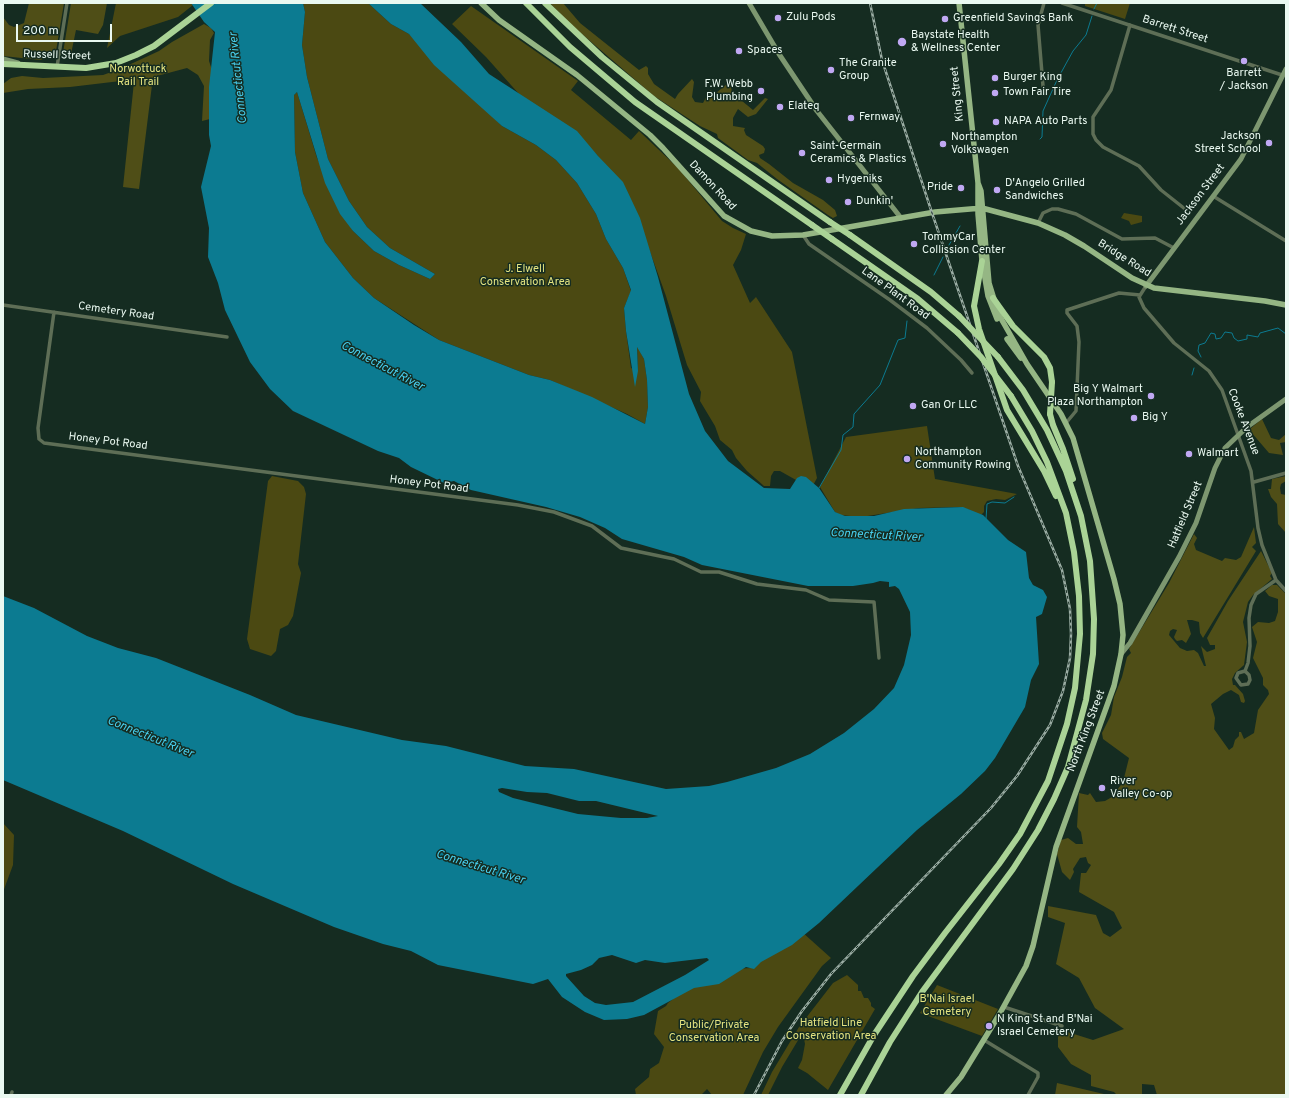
<!DOCTYPE html>
<style>
body{margin:0}
#map{position:relative;width:1289px;height:1098px;overflow:hidden;background:#152c21;font-family:Overpass,sans-serif}
canvas{display:block}
.frame{position:absolute;inset:0;border:4px solid #eaf9f1;pointer-events:none}
.scale{position:absolute;left:16px;top:24px;width:96px;height:18px;box-sizing:border-box;border:2px solid #eaf9f1;border-top:0;padding-left:5px;font-size:12px;line-height:14px;white-space:nowrap;color:#eaf9f1;-webkit-text-stroke:3px #152c21;paint-order:stroke}
</style>
<div id="map">
<canvas width="1289" height="1098"></canvas>
<div class="frame"></div>
<div class="scale">200 m</div>
</div>
<script>
const g = document.querySelector('canvas').getContext('2d');
g.lineJoin = 'round';
function fillPath(path, color) { g.fillStyle = color; g.fill(path, 'evenodd'); }
const shape = rows => new Path2D(rows.map(r => 'M' + r).join(''));
function trace(path, color, width, dash) { g.strokeStyle = color; g.lineWidth = width; g.lineCap = dash ? 'butt' : 'round'; g.setLineDash(dash || []); g.stroke(path); }
function label(font, color, halo, rows, align = 'center') {
  g.font = font + ' Overpass,sans-serif'; g.lineWidth = 3; g.setLineDash([]); g.textBaseline = 'middle'; g.strokeStyle = halo; g.fillStyle = color; for (const [text, x, y, turn = 0] of rows) {
    g.save(); g.translate(x, y); g.rotate((+turn || 0) * Math.PI / 180); g.textAlign = isNaN(turn) ? turn : align; if (halo) g.strokeText(text, 0, 0); g.fillText(text, 0, 0); g.restore();
  }
}
const green = shape([
 [116,3,191,3,193,5,178,17,120,36,107,48],
 [303,3,368,3,391,24,409,34,502,126,536,145,556,160,577,183,596,214,606,239,623,268,631,291,624,308,626,331,631,368,638,371,637,346,644,359,647,380,648,407,645,424,627,414,550,380,529,375,439,340,374,298,353,278,325,242,303,193,295,152,294,95,297,92,317,158,353,231,374,251,399,265,430,279,435,274,390,248,367,227,349,201,328,159,307,77,302,45,305,12],
 [1085,3,1130,3,1125,19,1085,6],
 [471,6,578,81,571,90,631,140,639,131,678,168,722,221,733,228,746,234,741,250,733,265,750,303,756,297,792,352,817,478,810,491,796,480,780,471,774,471,771,476,770,486,764,486,747,471,736,458,732,450,720,440,715,426,700,401,701,392,687,365,666,296,649,249,606,167,596,154,585,144,519,94,486,57,452,24],
 [1124,213,1142,216,1142,222,1131,225,1129,221,1121,218],
 [927,426,935,479,1017,494,1005,500,996,499,987,501,984,506,984,512,980,516,970,510,959,507,919,508,861,517,840,515,835,512,820,487,846,437],
 [272,476,298,481,304,487,306,494,298,564,301,573,293,616,288,625,280,629,276,651,271,656,250,649,247,639,268,481],
 [3,823,14,835,13,865,3,892],
 [802,932,831,958,822,966,778,1027,763,1052,743,1095,712,1095,707,1089,701,1095,636,1095,635,1089,649,1077,650,1069,659,1063,664,1047,654,1034,658,1011,666,1006,668,1003,688,987,732,969,751,968],
 [847,975,858,985,858,991,861,991,864,998,868,998,871,1003,871,1006,875,1009,828,1090,807,1073,798,1068,802,1060,805,1044,804,1039,800,1037,782,1067,768,1095,761,1095,772,1072,799,1027,833,983],
 [937,985,998,1009,982,1036,920,1013]
]);
const forest = shape([
 [29,3,64,3,56,51,52,56,40,60,3,56,3,17,9,25,14,27,24,23],
 [71,3,107,3,103,25,98,34,76,30,71,54,63,53],
 [550,3,563,3,580,23,639,70,646,66,648,68,648,74,654,84,675,99,678,94,692,79,694,82,692,97,695,102,703,103,710,90,716,93,727,84,731,85,732,94,736,93,736,96,753,110,765,98,768,99,756,114,748,117,738,109,733,118,733,126,745,128,744,130,746,135,763,146,765,149,764,153,759,155,760,158,769,164,793,183,823,200,835,210,837,216,833,218,828,215,777,179,757,163,748,160,718,138,717,134,700,126,654,96,568,22],
 [204,24,211,28,214,33,210,40,209,61,212,70,210,119,202,121,204,86,198,75,187,68,157,76,152,85,139,189,123,187,134,82,129,80,70,87,28,89,3,93,3,84,11,78,22,76,43,78,103,75,120,69,159,51,172,42],
 [1262,419,1271,438,1279,440,1286,434,1286,442,1280,443,1283,455,1269,453,1251,432,1251,428],
 [1286,476,1286,481,1281,484,1280,488,1281,494,1286,495,1286,533,1278,524,1277,504,1271,497,1268,489,1271,489,1272,479],
 [1254,527,1256,543,1252,547,1256,551,1203,638,1200,633,1199,622,1192,620,1187,620,1191,634,1186,643,1182,640,1177,641,1175,639,1174,637,1177,630,1173,629,1170,631,1169,635,1180,648,1187,651,1194,650,1198,653,1204,666,1206,666,1201,646,1207,652,1215,649,1215,645,1210,645,1207,638,1228,601,1261,551,1272,573,1270,576,1272,579,1253,595,1248,602,1243,622,1247,642,1244,665,1235,673,1232,679,1233,685,1235,685,1243,694,1245,701,1244,703,1241,702,1239,695,1231,690,1223,694,1211,704,1215,718,1214,729,1229,750,1233,747,1235,740,1239,736,1239,732,1241,732,1244,739,1254,733,1258,710,1269,694,1268,690,1263,685,1263,678,1253,658,1257,642,1252,627,1258,622,1269,623,1275,621,1278,612,1278,599,1269,596,1265,591,1272,585,1277,585,1286,594,1286,1095,1157,1095,1154,1085,1142,1084,1142,1095,1117,1095,1114,1092,1091,1086,1091,1075,1071,1064,1058,1047,1058,1029,1093,1040,1124,1029,1095,1008,1079,978,1056,964,1065,923,1048,917,1048,906,1096,915,1103,933,1110,937,1122,928,1114,912,1079,892,1081,873,1086,873,1091,865,1088,863,1086,857,1080,858,1073,869,1074,872,1070,880,1062,872,1057,854,1061,840,1068,838,1076,844,1083,844,1081,832,1077,827,1079,793,1088,795,1090,793,1096,802,1105,801,1112,797,1123,782,1129,758,1103,739,1102,733,1111,715,1114,697,1122,677,1127,657,1131,653,1129,649,1169,583,1194,534,1197,538,1194,544,1196,550,1222,561,1225,558,1236,560,1241,557],
 [1057,1083,1104,1094,1105,1095,1055,1095]
]);
const water = shape([
 [191,3,303,3,305,12,302,45,307,77,328,159,349,201,367,227,390,248,435,274,430,279,399,265,374,251,353,231,340,214,325,183,297,92,294,95,295,152,303,193,325,242,353,278,374,298,414,325,439,340,529,375,550,380,592,397,645,424,648,407,647,380,644,359,637,347,638,371,635,387,626,331,624,308,631,290,623,268,606,239,596,214,577,183,556,160,536,145,502,126,434,65,409,34,391,24,368,3,420,3,461,42,489,74,577,131,598,156,623,182,640,218,658,277,689,394,705,431,728,461,764,488,790,489,797,478,801,476,806,477,819,488,835,512,845,516,874,516,904,509,963,507,983,515,1008,540,1026,552,1029,578,1033,585,1043,590,1047,597,1042,614,1036,617,1039,664,1031,680,1025,707,995,758,985,771,961,794,917,830,819,923,792,945,761,962,754,969,746,967,719,984,694,988,644,1015,627,1019,604,1020,585,1012,562,997,548,979,533,984,438,965,411,951,383,944,334,927,233,884,123,831,3,780,3,596,34,608,87,636,118,648,156,658,250,695,296,715,402,740,446,746,525,766,574,769,666,789,709,786,727,782,776,768,810,754,844,733,874,709,894,688,904,665,911,635,910,612,899,589,895,586,889,587,889,582,880,581,873,583,853,586,808,586,702,565,684,557,622,539,605,528,580,517,546,507,471,490,454,481,444,483,411,467,399,458,378,451,293,411,270,389,250,362,225,310,218,283,208,257,209,228,201,187,211,146,209,135,209,87,215,32,204,22],
 [502,788,527,792,547,793,579,801,596,801,658,816,647,818,621,818,578,814,513,798,499,792,498,789],
 [612,955,636,963,645,960,665,963,707,958,709,960,685,975,633,1002,606,1005,595,1003,584,996,566,976,566,974,581,970,592,965,599,958]
]);
const stream = shape([
 [1094,9,1097,3],
 [1040,139,1042,137,1043,111,1057,80,1073,51,1086,35,1092,16],
 [949,245,960,226],
 [934,275,943,257],
 [1201,357,1198,351,1199,345,1205,343,1211,333,1215,334,1216,339,1221,338,1225,332,1232,333,1234,338,1238,341,1247,339,1247,335,1258,337,1260,333,1278,328,1286,334],
 [1192,375,1194,368],
 [819,488,841,450,843,435,853,427,854,414,880,385,898,340,905,338,907,321],
 [986,519,987,504,992,502,1005,503,1014,497]
]);
const street = shape([
 [1062,3,1282,75],
 [1130,25,1111,90,1093,117,1093,134,1096,140,1103,147,1139,166,1161,190,1185,209],
 [57,67,67,3],
 [1043,86,1038,25,1044,3],
 [1213,196,1286,241],
 [1038,223,1043,213,1052,209,1058,209,1076,214,1122,239,1155,238,1174,248],
 [803,235,809,244,890,300,927,328,961,360,972,373],
 [1146,286,1139,297,1144,308,1174,343,1209,371,1222,390,1251,471,1258,528,1262,545,1276,580,1286,591],
 [3,305,227,337],
 [54,312,38,428,39,439,44,443,518,505,554,512,592,526,621,548,674,559,701,572,719,572,757,584,806,590,829,600,874,602,879,658],
 [1066,423,1076,411,1079,342,1077,326,1067,313,1067,310,1119,293,1140,295],
 [1254,482,1286,473],
 [1245,671,1249,675,1250,680,1248,684,1241,685,1236,678,1238,673,1245,671,1248,663,1250,646,1249,618,1251,605,1256,594,1276,580],
 [1004,1007,1062,1026],
 [984,1040,1038,1073,1038,1077,1028,1095],
 [11,1095,12,1092]
]);
const secondary = shape([
 [749,3,779,54,817,111,901,218],
 [3,59,18,63],
 [1146,286,1241,159,1286,69],
 [1121,654,1130,643,1179,557,1196,523,1215,468,1225,448,1247,427,1286,399]
]);
const primary = shape([
 [481,3,499,20,577,75,650,135,663,148,724,216,751,231,772,236,803,235,935,212,982,208,1038,223,1065,235,1084,246,1132,278,1154,288,1265,301,1286,305],
 [959,3,978,183,978,214,982,261,988,296,997,319],
 [1007,339,1021,358],
 [946,1095,961,1077,999,1015,1026,966,1033,946,1056,847,1114,686,1121,654,1123,635,1120,604,1114,579,1073,438,1061,414,1027,364,999,315,989,283,981,191,978,183]
]);
const highway = shape([
 [526,3,570,47,635,102,812,225],
 [545,3,602,57,657,102,830,222],
 [3,64,86,68,116,63,136,55,154,46,211,3],
 [850,235,931,292,959,316],
 [832,239,918,299,958,333],
 [982,261,974,306,979,329,1007,410,1044,471,1056,496],
 [993,298,1013,326,1044,357,1050,368,1052,382],
 [1050,414,1053,425,1063,449,1073,479],
 [840,1095,874,1035,913,976,945,933,999,864,1020,834,1048,781,1067,724,1075,688,1080,634,1079,596,1074,552,1066,513,1047,462,1032,431,1011,396],
 [861,1095,890,1042,922,992,1013,869,1038,830,1054,799,1068,767,1086,700,1093,654,1094,619,1090,561,1081,516,1066,471,1047,430,1023,390,998,357]
]);
const rail = shape([
 [754,1095,782,1041,802,1011,831,974,991,808,1017,776,1050,725,1063,691,1070,658,1071,634,1070,609,1062,570,1018,466,932,213,882,60,870,3]
]);
const highwayBridge = shape([
 [830,222,850,235],
 [812,225,832,239],
 [959,316,998,357],
 [958,333,981,357,1011,396],
 [1050,414,1052,382]
]);
const markers = [
 [778,18,4,"#c0a8f3"],
 [945,19,4,"#c0a8f3"],
 [902,42,5,"#c0a8f3"],
 [739,51,4,"#c0a8f3"],
 [1244,61,4,"#c0a8f3"],
 [831,70,4,"#c0a8f3"],
 [995,78,4,"#c0a8f3"],
 [761,91,4,"#c0a8f3"],
 [995,93,4,"#c0a8f3"],
 [780,107,4,"#c0a8f3"],
 [851,118,4,"#c0a8f3"],
 [996,122,4,"#c0a8f3"],
 [1269,143,4,"#c0a8f3"],
 [943,144,4,"#c0a8f3"],
 [802,153,4,"#c0a8f3"],
 [829,180,4,"#c0a8f3"],
 [961,188,4,"#c0a8f3"],
 [997,190,4,"#c0a8f3"],
 [848,202,4,"#c0a8f3"],
 [914,244,4,"#c0a8f3"],
 [1151,396,4,"#c0a8f3"],
 [913,406,4,"#c0a8f3"],
 [1134,418,4,"#c0a8f3"],
 [1189,454,4,"#c0a8f3"],
 [907,459,4,"#c0a8f3"],
 [1102,788,4,"#c0a8f3"],
 [989,1026,4,"#c0a8f3"]
];
const poiNames = [
 ["Zulu Pods",786,18],
 ["Greenfield Savings Bank",953,19],
 ["Baystate Health",911,36],
 ["& Wellness Center",911,49],
 ["Spaces",747,51],
 ["The Granite",839,64],
 ["Group",839,77],
 ["Barrett",1244,74,"center"],
 ["/ Jackson",1244,87,"center"],
 ["Burger King",1003,78],
 ["F.W. Webb",753,85,"right"],
 ["Plumbing",753,98,"right"],
 ["Town Fair Tire",1003,93],
 ["Elateq",788,107],
 ["Fernway",859,118],
 ["NAPA Auto Parts",1004,122],
 ["Jackson",1261,137,"right"],
 ["Street School",1261,150,"right"],
 ["Northampton",951,138],
 ["Volkswagen",951,151],
 ["Saint-Germain",810,147],
 ["Ceramics & Plastics",810,160],
 ["Hygeniks",837,180],
 ["D'Angelo Grilled",1005,184],
 ["Sandwiches",1005,197],
 ["Pride",953,188,"right"],
 ["Dunkin'",856,202],
 ["TommyCar",922,238],
 ["Collission Center",922,251],
 ["Big Y Walmart",1143,390,"right"],
 ["Plaza Northampton",1143,403,"right"],
 ["Gan Or LLC",921,406],
 ["Big Y",1142,418],
 ["Northampton",915,453],
 ["Community Rowing",915,466],
 ["Walmart",1197,454],
 ["River",1110,782],
 ["Valley Co-op",1110,795],
 ["N King St and B'Nai",997,1020],
 ["Israel Cemetery",997,1033]
];
const streetNames = [
 ["Barrett Street",1175,30,18],
 ["Russell Street",57,56,2],
 ["King Street",958,94,-96],
 ["Damon Road",712,186,47],
 ["Jackson Street",1201,195,-53],
 ["Bridge Road",1124,259,32],
 ["Lane Plant Road",895,294,36],
 ["Cemetery Road",116,312,8],
 ["Cooke Avenue",1243,422,69],
 ["Honey Pot Road",108,442,7],
 ["Honey Pot Road",429,485,7],
 ["Hatfield Street",1186,515,-67],
 ["North King Street",1087,731,-69]
];
const parkNames = [
 ["Norwottuck",138,70],
 ["Rail Trail",138,83],
 ["J. Elwell",525,270],
 ["Conservation Area",525,283],
 ["B'Nai Israel",947,1000],
 ["Cemetery",947,1013],
 ["Hatfield Line",831,1024],
 ["Conservation Area",831,1037],
 ["Public/Private",714,1026],
 ["Conservation Area",714,1039]
];
const waterNames = [
 ["Connecticut River",239,78,-96],
 ["Connecticut River",382,367,28],
 ["Connecticut River",876,536,3],
 ["Connecticut River",150,738,22],
 ["Connecticut River",480,868,17]
];
fillPath(green, '#4b4912');
fillPath(forest, '#4f4e17');
fillPath(water, '#0c7b91');
trace(stream, '#0c7b91', 1);
trace(street, '#5e6e56', 3.5);
trace(secondary, '#7d9770', 5);
trace(primary, '#95b684', 5.5);
trace(highway, '#aad396', 6);
trace(rail, '#9caea5', 2.5);
trace(rail, '#152c21', 1, [3]);
trace(highwayBridge, '#aad396', 6);
for (const [x, y, r, color] of markers) { const dot = new Path2D(); dot.arc(x, y, r, 0, 2 * Math.PI); g.fillStyle = color; g.fill(dot); trace(dot, '#152c21', 1.5); }
label('11px', '#eaf9f1', '#152c21', poiNames, 'left');
label('11px', '#eaf9f1', '#152c21', streetNames);
label('11px', '#e5e480', '#152c21', parkNames);
label('italic 12px', '#48d1f1', '#152c21', waterNames);
</script>
